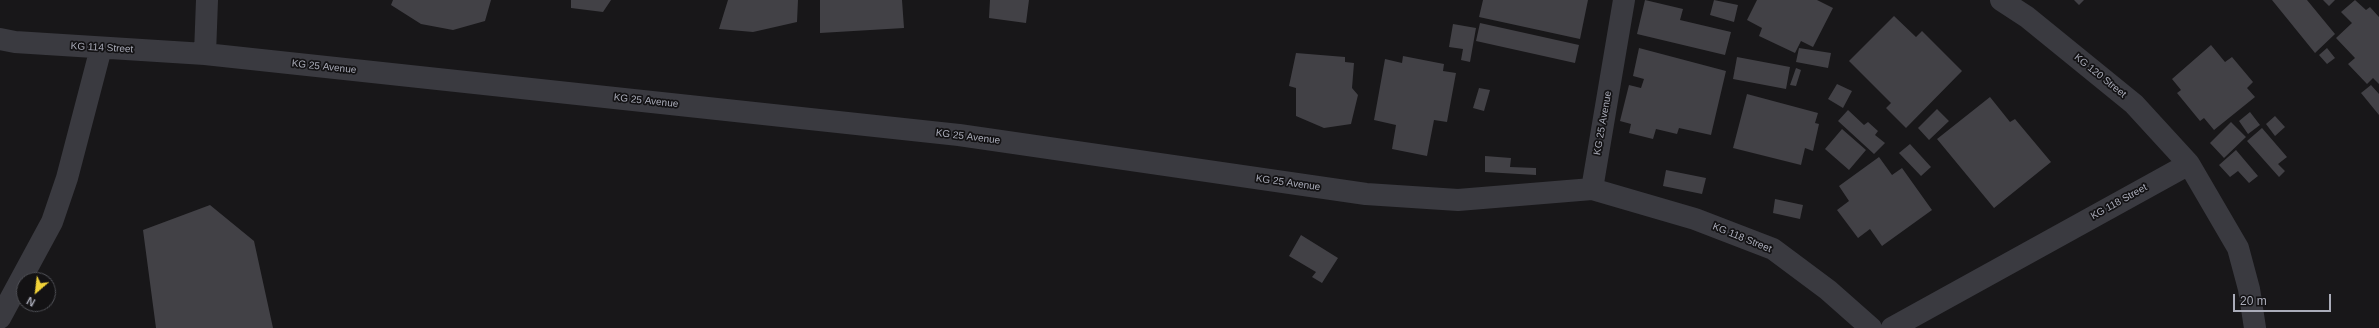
<!DOCTYPE html>
<style>
body{margin:0}
#map{position:relative;width:2379px;height:328px;overflow:hidden;background:#181719;font-family:Arial,sans-serif}
canvas{display:block}
.north{position:absolute;left:16px;top:272px;width:40px;height:40px;box-sizing:border-box;background:#131214;border:1px solid #4f5056;border-radius:50%;rotate:208deg;font-size:11px;font-weight:700;line-height:16px;text-align:center;color:#aaacb9}
.north::after{content:'';display:block;margin:auto;width:14px;height:18px;background:#f0d238;clip-path:polygon(50% 0,100% 100%,50% 72%,0 100%)}
.scale{position:absolute;left:2233px;top:294px;width:98px;height:18px;box-sizing:border-box;border:2px solid #aaacb9;border-top:0;padding-left:5px;font-size:12px;line-height:14px;white-space:nowrap;color:#aaacb9;-webkit-text-stroke:3px #131214;paint-order:stroke}
</style>
<div id="map">
<canvas width="2379" height="328"></canvas>
<div class="north">N</div>
<div class="scale">20 m</div>
</div>
<script>
const g = document.querySelector('canvas').getContext('2d');
g.lineJoin = 'round';
function fillPath(path, color) { g.fillStyle = color; g.fill(path, 'evenodd'); }
const shape = rows => new Path2D(rows.map(r => 'M' + r).join(''));
function trace(path, color, width, dash) { g.strokeStyle = color; g.lineWidth = width; g.lineCap = dash ? 'butt' : 'round'; g.setLineDash(dash || []); g.stroke(path); }
function label(font, color, halo, rows, align = 'center') {
  g.font = font + ' Arial,sans-serif'; g.lineWidth = 3.5; g.setLineDash([]); g.textBaseline = 'middle'; g.strokeStyle = halo; g.fillStyle = color; for (const [text, x, y, turn = 0] of rows) {
    g.save(); g.translate(x, y); g.rotate((+turn || 0) * Math.PI / 180); g.textAlign = isNaN(turn) ? turn : align; if (halo) g.strokeText(text, 0, 0); g.fillText(text, 0, 0); g.restore();
  }
}
const building = shape([
 [393,0,491,0,485,21,453,30,421,24,391,5],
 [571,0,611,0,603,12,571,8],
 [728,0,798,0,797,22,753,32,719,29],
 [820,0,902,0,904,28,820,33],
 [990,0,1029,0,1026,23,989,18],
 [1483,0,1588,0,1580,39,1479,17],
 [1645,0,1683,9,1680,20,1731,32,1725,55,1637,34],
 [1714,0,1738,5,1734,22,1710,15],
 [1757,0,1817,0,1833,8,1813,47,1801,41,1795,53,1759,36,1762,28,1747,20],
 [2074,0,2084,0,2079,5],
 [2272,0,2307,0,2335,34,2315,53],
 [2323,0,2335,0,2329,6],
 [2355,0,2366,10,2370,7,2379,17,2379,84,2373,78,2367,84,2348,64,2355,58,2336,38,2352,23,2341,12],
 [1894,16,1916,37,1922,31,1962,71,1906,128,1886,108,1891,103,1849,61],
 [1480,23,1579,45,1575,63,1476,41],
 [1453,24,1476,28,1470,62,1461,60,1463,49,1449,47],
 [2211,45,2225,62,2232,57,2253,82,2247,88,2255,97,2214,130,2204,118,2200,121,2177,93,2181,90,2172,79],
 [1639,48,1726,71,1711,135,1679,128,1677,134,1656,129,1653,139,1629,133,1631,124,1620,121,1629,85,1641,88,1644,79,1633,76],
 [1799,48,1831,53,1828,68,1796,62],
 [2327,48,2335,58,2327,64,2319,55],
 [1296,53,1345,57,1345,62,1354,63,1352,88,1358,95,1351,124,1324,128,1296,116,1296,88,1289,86],
 [1403,56,1444,64,1443,71,1456,73,1447,122,1434,120,1427,156,1392,149,1396,125,1374,120,1385,59,1402,63],
 [1737,57,1790,67,1786,89,1733,79],
 [1796,68,1801,70,1796,86,1790,85],
 [1837,84,1852,91,1843,108,1828,99],
 [2371,85,2379,94,2379,115,2361,93],
 [1479,88,1490,90,1484,111,1473,108],
 [1747,94,1818,113,1815,123,1819,124,1813,151,1805,148,1801,165,1733,148],
 [1990,97,2010,122,2015,119,2051,162,1994,208,1937,139],
 [1937,109,1949,121,1929,140,1918,128],
 [1848,110,1864,125,1868,122,1878,131,1875,135,1885,143,1874,154,1838,121],
 [2250,112,2260,125,2248,134,2239,121],
 [2275,116,2285,127,2275,136,2266,124],
 [2231,122,2246,137,2224,158,2210,143],
 [2262,128,2287,157,2278,164,2285,171,2279,177,2247,141],
 [1842,129,1866,150,1849,170,1825,149],
 [1910,144,1931,167,1921,176,1899,153],
 [2236,150,2258,176,2249,183,2238,171,2230,177,2219,165],
 [1485,156,1511,158,1510,167,1536,168,1536,175,1485,172],
 [1879,157,1892,175,1902,168,1932,210,1882,246,1870,229,1858,238,1837,210,1849,201,1839,186],
 [1666,170,1706,178,1702,194,1663,186],
 [1775,199,1803,205,1800,219,1773,213],
 [210,205,254,241,273,328,156,328,143,230],
 [1301,235,1338,258,1322,283,1312,277,1316,272,1289,256]
]);
const minor = shape([
 [207,0,205,54,959,135,1366,194,1458,200,1592,189,1624,0],
 [2001,0,2027,17,2134,104,2189,164],
 [0,39,15,42,205,54],
 [1592,189,1695,219,1773,249,1828,290,1871,328],
 [0,318,52,222,67,178,101,48],
 [1892,328,2189,164,2238,248,2249,289,2255,328]
]);
const streetNames = [
 ["KG 114 Street",102,48,3],
 ["KG 25 Avenue",324,67,6],
 ["KG 120 Street",2100,76,39],
 ["KG 25 Avenue",646,101,6],
 ["KG 25 Avenue",1603,123,-80],
 ["KG 25 Avenue",968,137,7],
 ["KG 25 Avenue",1288,183,8],
 ["KG 118 Street",2119,202,-29],
 ["KG 118 Street",1742,238,22]
];
fillPath(building, '#424146');
trace(minor, '#3a3a40', 22);
label('10px', '#aaacb9', '#131214', streetNames);
</script>
